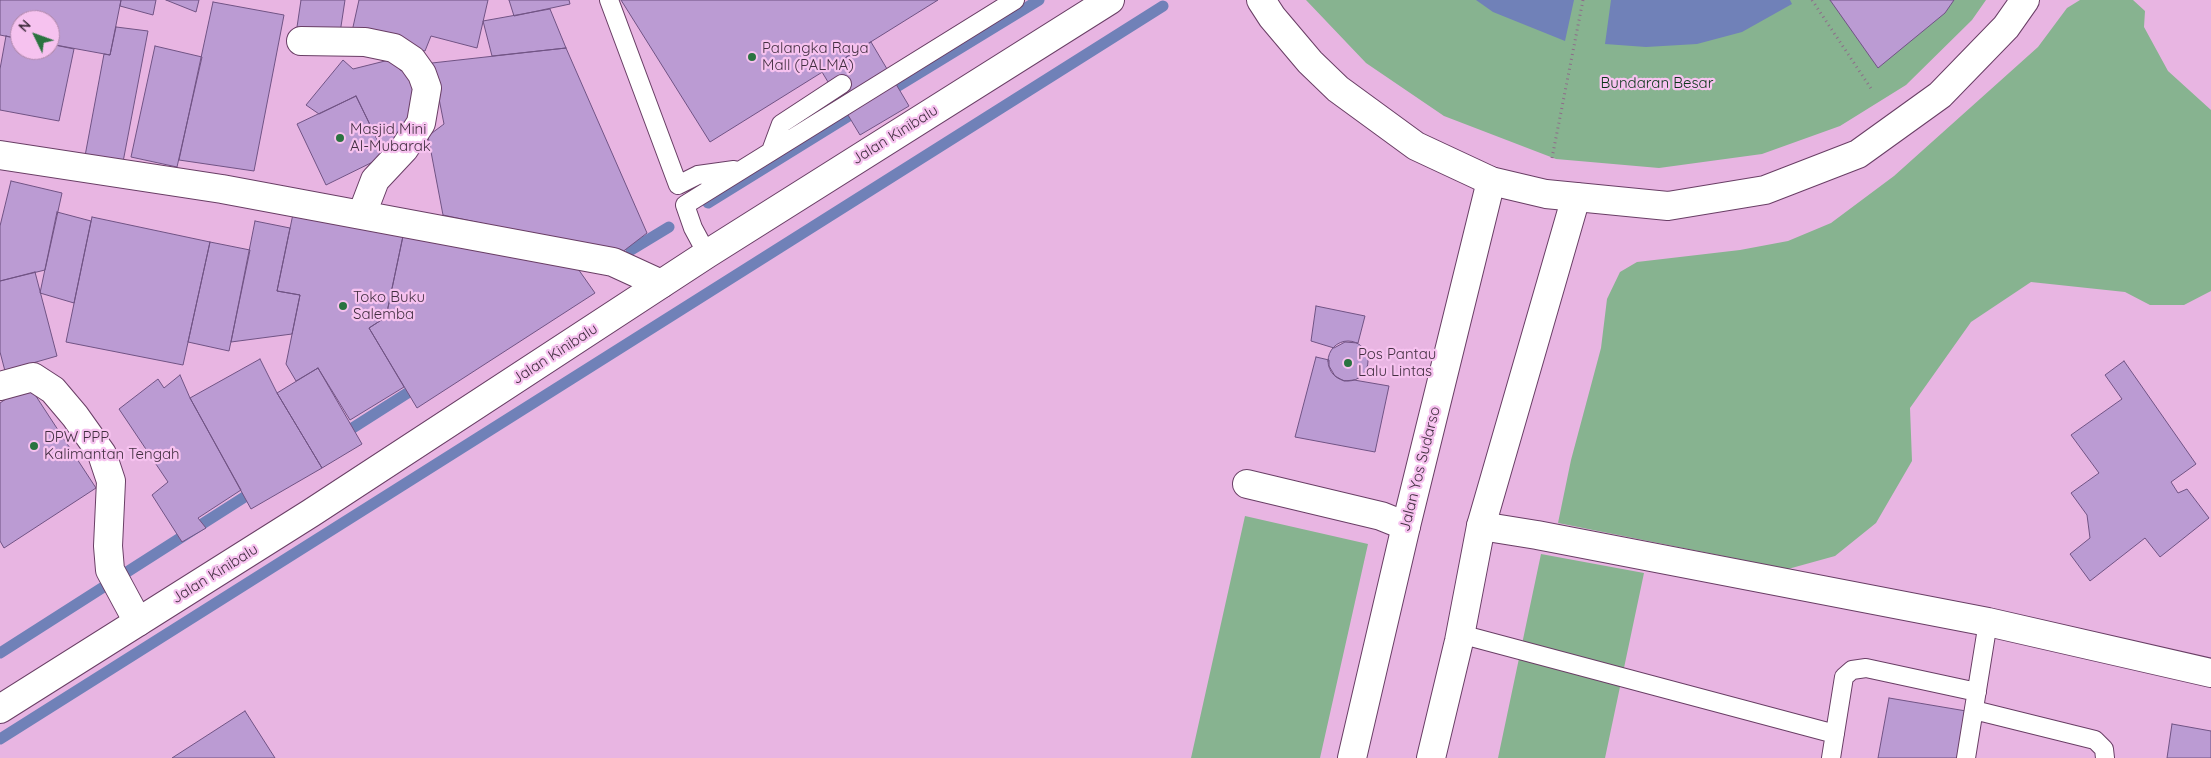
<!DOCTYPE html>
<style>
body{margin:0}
#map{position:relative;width:2211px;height:758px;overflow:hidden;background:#e8b5e2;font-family:Quicksand,sans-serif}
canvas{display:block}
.north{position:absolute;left:10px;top:10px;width:50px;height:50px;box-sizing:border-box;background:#f6c2ef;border:1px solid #ae87a9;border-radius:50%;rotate:312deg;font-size:14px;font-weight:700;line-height:20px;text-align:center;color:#432f41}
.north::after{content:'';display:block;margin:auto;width:18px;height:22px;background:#2a7340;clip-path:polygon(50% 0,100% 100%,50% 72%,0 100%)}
</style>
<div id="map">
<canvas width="2211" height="758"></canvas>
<div class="north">N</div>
</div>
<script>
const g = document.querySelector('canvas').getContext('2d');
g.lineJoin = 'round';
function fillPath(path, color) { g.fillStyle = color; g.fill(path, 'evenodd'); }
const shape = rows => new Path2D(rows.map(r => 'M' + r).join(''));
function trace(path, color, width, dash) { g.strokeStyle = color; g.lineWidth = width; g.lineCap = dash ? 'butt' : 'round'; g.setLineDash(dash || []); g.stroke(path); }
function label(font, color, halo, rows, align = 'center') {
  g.font = font + ' Quicksand,sans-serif'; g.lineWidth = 4.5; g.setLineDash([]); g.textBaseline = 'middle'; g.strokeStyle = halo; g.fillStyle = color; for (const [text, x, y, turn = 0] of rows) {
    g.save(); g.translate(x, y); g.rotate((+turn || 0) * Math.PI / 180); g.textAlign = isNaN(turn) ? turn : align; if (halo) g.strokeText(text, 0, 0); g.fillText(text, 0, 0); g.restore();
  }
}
const green = shape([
 [1306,0,1986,0,1972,20,1906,85,1840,126,1762,154,1659,168,1556,159,1444,116,1366,63],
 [2080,0,2133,0,2145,11,2144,27,2168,71,2211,110,2211,291,2184,305,2150,305,2125,292,2031,282,1971,322,1910,408,1912,461,1876,523,1835,556,1788,569,1558,523,1571,460,1601,348,1607,299,1620,272,1637,262,1740,250,1788,241,1831,223,1894,176,2038,47,2067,8],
 [1245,516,1368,544,1320,758,1191,758],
 [1541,554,1644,573,1605,758,1498,758]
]);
const water = shape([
 [1476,0,1574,0,1565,41,1493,12],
 [1611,0,1790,0,1792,4,1742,32,1697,44,1646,47,1605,44]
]);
const stream = shape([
 [885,94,1039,0],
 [708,203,860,109],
 [631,250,669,227],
 [340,436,420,385],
 [0,653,257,489],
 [0,739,1163,6]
]);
const building = shape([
 [0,0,121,0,110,55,50,44,50,20,20,20,20,39,0,35,0,0],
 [121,0,156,0,153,15,120,6,121,0],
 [166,0,199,0,196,12,166,0],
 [301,0,345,0,340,33,297,27,301,0],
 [359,0,488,0,477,48,431,36,425,51,351,36,359,0],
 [509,0,569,0,570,4,514,16,509,0],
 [621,0,938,0,710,142,621,0],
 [1830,0,1954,0,1945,13,1878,68,1830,0],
 [213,2,284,15,254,171,179,160,213,2],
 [550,9,566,48,492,56,483,21,550,9],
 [116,27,148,31,123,162,85,156,104,54,110,55,116,27],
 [6,36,20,39,20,50,50,50,50,44,74,49,59,121,0,110,0,69,6,36],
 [871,42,909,106,860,135,822,72,871,42],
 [155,46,202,57,177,167,131,157,155,46],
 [566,48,647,233,621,253,443,215,428,136,444,124,432,63,566,48],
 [397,58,400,70,424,81,408,140,383,151,356,96,319,114,306,105,343,60,353,69,397,58],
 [356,96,385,156,326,185,297,124,356,96],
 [11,181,62,193,45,270,0,281,0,226,11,181],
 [57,212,91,221,74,303,40,293,57,212],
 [293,214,403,236,386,317,369,328,404,387,350,420,318,368,296,381,286,364,300,295,277,291,293,214],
 [92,217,210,242,183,365,66,342,92,217],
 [255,221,290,228,277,291,300,295,292,334,231,342,255,221],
 [403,236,576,266,595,293,417,408,369,328,386,317,403,236],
 [210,242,250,250,229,351,188,342,210,242],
 [35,272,57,356,5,371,0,352,0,281,35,272],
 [1316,306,1365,316,1358,343,1345,342,1334,348,1311,341,1316,306],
 '1328 361a20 20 0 1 1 40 0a20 20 0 1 1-40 0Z',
 [1316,357,1329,360,1329,366,1335,376,1344,381,1354,380,1389,386,1375,452,1295,437,1316,357],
 [260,359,277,393,322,468,251,509,190,398,260,359],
 [2124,361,2196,464,2171,482,2178,493,2187,489,2209,518,2160,557,2145,538,2090,581,2070,554,2090,538,2087,515,2071,493,2099,473,2071,435,2122,399,2105,375,2124,361],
 [318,368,362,444,322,468,277,393,318,368],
 [180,375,190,398,241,490,198,518,206,528,182,542,152,495,168,482,119,409,158,379,164,388,180,375],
 [28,384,96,488,4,548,0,541,0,403,28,384],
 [1889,698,1972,712,1964,758,1878,758,1889,698],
 [245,711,275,758,172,758,245,711],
 [2172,724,2211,731,2211,758,2167,758,2172,724]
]);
const path = shape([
 [1812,0,1872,90],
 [1552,158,1583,0]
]);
const lane = shape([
 [609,0,678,185,698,175,734,170],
 [771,151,781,124,842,84],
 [707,254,693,228,685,205,1015,0],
 [1460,634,1835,734],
 [1974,710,2095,740,2104,749,2105,758],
 [1831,758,1844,677,1852,670,1866,668,1977,692],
 [1966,758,1988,622]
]);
const street = shape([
 [301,41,365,42,394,48,412,60,422,74,427,88,421,123,404,149,375,180,362,214],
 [0,155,222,189,613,262,661,284],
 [0,386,33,377,53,390,75,416,102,454,111,481,108,546,110,570,138,622],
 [1247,484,1381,516,1406,526],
 [1481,526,1537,535,1988,622,2211,673]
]);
const secondary = shape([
 [0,709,311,513,707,254,1110,0]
]);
const primary = shape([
 [1352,758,1406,526,1491,181],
 [1431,758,1459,641,1481,526,1576,197]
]);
const highway = shape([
 [1261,0,1272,17,1310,62,1338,89,1416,146,1491,181,1546,194,1668,206,1765,190,1858,154,1940,95,2006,27,2025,0]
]);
const markers = [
 [752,57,5,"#2a7340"],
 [340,138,5,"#2a7340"],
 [343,306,5,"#2a7340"],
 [1348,363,5,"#2a7340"],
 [34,446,5,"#2a7340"]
];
const poiNames = [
 ["Palangka Raya",762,48],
 ["Mall (PALMA)",762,65],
 ["Masjid Mini",350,129],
 ["Al-Mubarak",350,146],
 ["Toko Buku",353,297],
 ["Salemba",353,314],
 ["Pos Pantau",1358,354],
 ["Lalu Lintas",1358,371],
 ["DPW PPP",44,437],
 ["Kalimantan Tengah",44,454]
];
const parkNames = [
 ["Bundaran Besar",1657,83]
];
const streetNames = [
 ["Jalan Kinibalu",895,135,-32],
 ["Jalan Kinibalu",555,354,-33],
 ["Jalan Yos Sudarso",1420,469,-76],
 ["Jalan Kinibalu",215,574,-32]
];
fillPath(green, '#87b390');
fillPath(water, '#7081b8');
trace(stream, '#7081b8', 11);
fillPath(building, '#bb9bd3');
trace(building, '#705384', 1);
trace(lane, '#693e65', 20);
trace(street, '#693e65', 30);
trace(secondary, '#693e65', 30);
trace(primary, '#693e65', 30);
trace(highway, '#693e65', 30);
trace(path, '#8e6c8a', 3, [1, 4]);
trace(lane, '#fff', 18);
trace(street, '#fff', 28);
trace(secondary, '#fff', 28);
trace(primary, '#fff', 28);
trace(highway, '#fff', 28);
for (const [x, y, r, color] of markers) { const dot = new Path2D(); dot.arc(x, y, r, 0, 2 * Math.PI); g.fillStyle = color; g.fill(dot); trace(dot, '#f6c2ef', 2); }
label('15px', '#432f41', '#f6c2ef', poiNames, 'left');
label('15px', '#0a3518', '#f6c2ef', parkNames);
label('15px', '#432f41', '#f6c2ef', streetNames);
</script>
